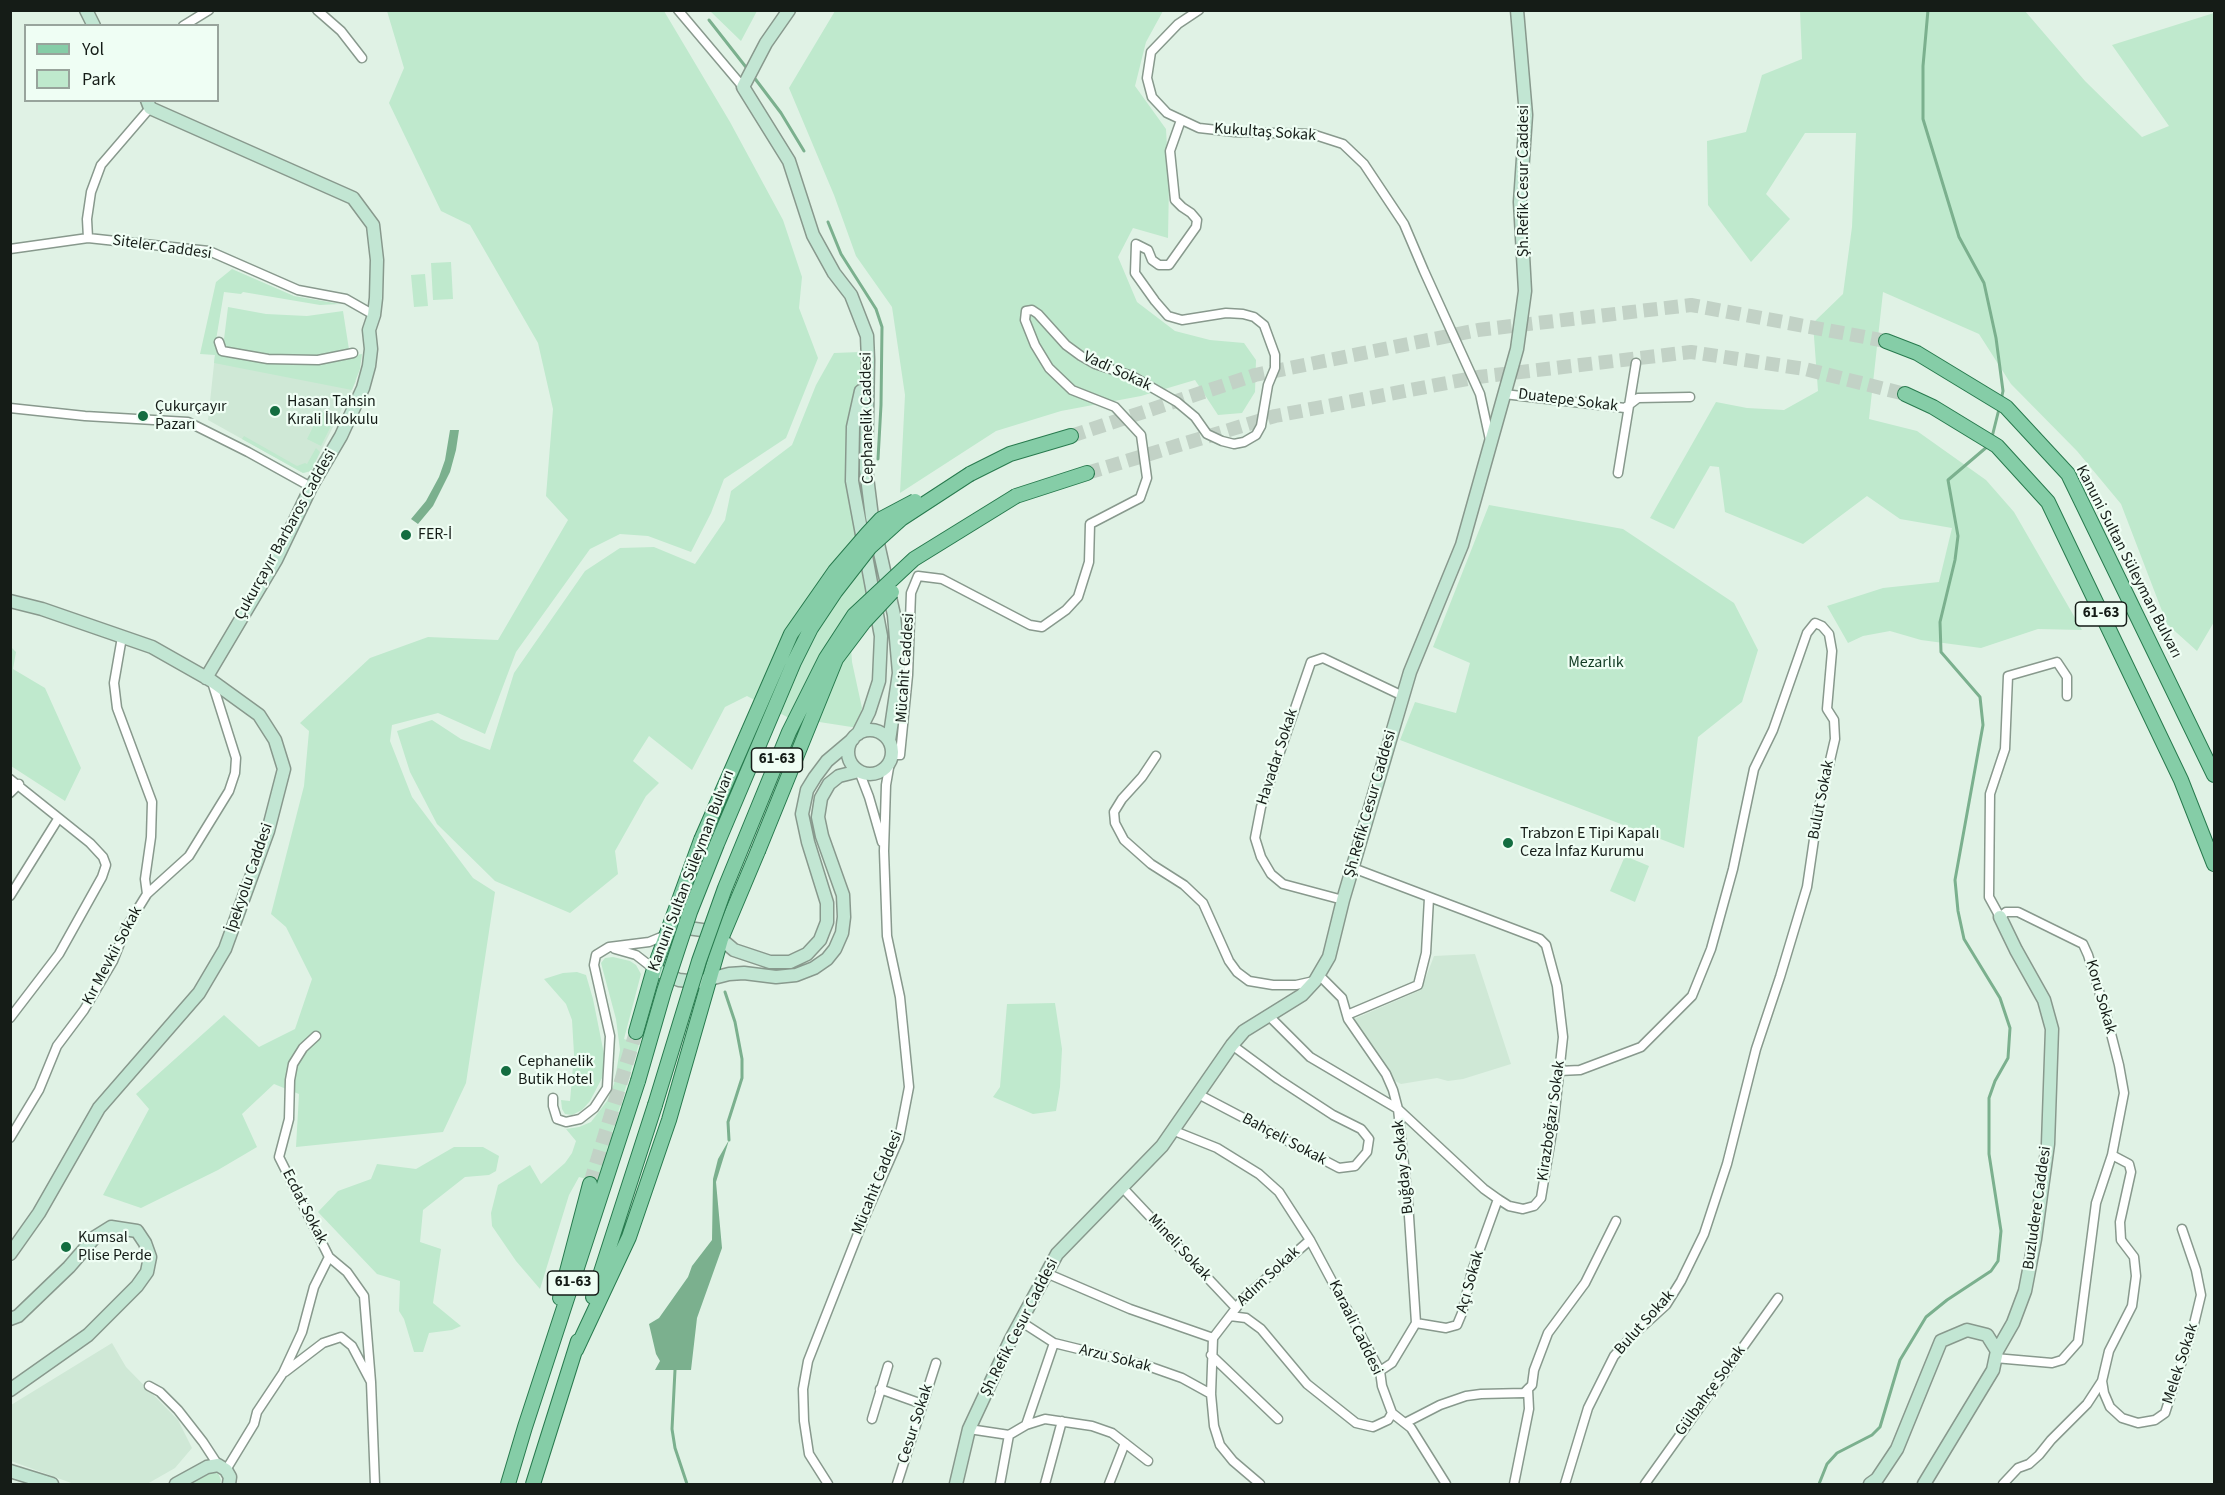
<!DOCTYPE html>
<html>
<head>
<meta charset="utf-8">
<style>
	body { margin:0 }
	#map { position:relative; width:2225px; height:1495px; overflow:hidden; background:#e0f2e5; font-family:"Source Sans 3",sans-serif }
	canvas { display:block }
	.frame { position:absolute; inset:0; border:12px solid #151c17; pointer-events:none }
	.legend { position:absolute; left:24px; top:24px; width:195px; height:78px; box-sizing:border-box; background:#effef4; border:2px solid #98a49c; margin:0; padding:8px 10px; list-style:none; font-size:18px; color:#151c17 }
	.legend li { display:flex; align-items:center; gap:12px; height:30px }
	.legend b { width:30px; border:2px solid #98a49c }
</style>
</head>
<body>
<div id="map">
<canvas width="2225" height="1495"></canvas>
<div class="frame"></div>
<ul class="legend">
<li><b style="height:8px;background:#85cda7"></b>Yol</li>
<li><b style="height:16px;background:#bfe9cd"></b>Park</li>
</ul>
</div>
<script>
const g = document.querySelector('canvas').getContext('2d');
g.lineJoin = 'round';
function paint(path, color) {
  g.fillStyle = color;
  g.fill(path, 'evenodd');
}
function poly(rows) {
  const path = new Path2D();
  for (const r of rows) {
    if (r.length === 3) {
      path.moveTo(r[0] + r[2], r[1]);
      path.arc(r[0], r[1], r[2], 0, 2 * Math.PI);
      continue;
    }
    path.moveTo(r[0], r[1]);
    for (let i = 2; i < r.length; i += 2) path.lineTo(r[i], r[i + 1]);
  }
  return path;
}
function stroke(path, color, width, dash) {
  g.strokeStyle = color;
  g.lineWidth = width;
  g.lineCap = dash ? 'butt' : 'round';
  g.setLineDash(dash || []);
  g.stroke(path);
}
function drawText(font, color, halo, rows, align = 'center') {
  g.font = font + ' "Source Sans 3",sans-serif';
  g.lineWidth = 4.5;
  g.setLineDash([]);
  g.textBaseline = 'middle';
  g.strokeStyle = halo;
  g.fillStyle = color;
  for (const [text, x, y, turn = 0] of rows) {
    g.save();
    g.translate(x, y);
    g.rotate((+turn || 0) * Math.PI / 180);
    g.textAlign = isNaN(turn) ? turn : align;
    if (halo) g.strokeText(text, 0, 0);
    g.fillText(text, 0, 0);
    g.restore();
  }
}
const built = poly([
	[215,355,356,381,311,471,303,473,208,420],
	[1475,954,1511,1064,1463,1079,1448,1081,1437,1078,1401,1084,1393,1080,1354,1019,1421,990,1434,956],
	[112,1343,126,1367,178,1420,192,1448,175,1468,147,1484,74,1484,11,1461,11,1405]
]);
const green = poly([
	[387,11,664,11,730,122,783,220,802,277,799,308,818,358,786,438,724,479,711,513,691,552,648,536,620,534,590,549,516,652,485,734,438,713,392,725,390,741,412,797,473,878,495,892,466,1083,443,1132,296,1147,299,1094,274,1084,242,1114,257,1147,218,1170,141,1208,103,1195,149,1109,136,1094,224,1015,259,1047,295,1029,312,979,286,927,271,914,304,786,309,731,300,723,370,658,428,637,498,640,568,520,546,496,553,409,538,343,470,225,441,211,389,103,404,68],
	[710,11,757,11,741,41],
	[835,11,1163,11,1146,42,1135,86,1166,129,1169,183,1168,238,1133,228,1118,257,1137,302,1175,331,1210,340,1244,343,1256,360,1255,392,1242,413,1218,415,1195,380,1141,396,1061,411,996,431,900,493,905,395,892,307,856,256,834,195,789,88],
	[1800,11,2025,11,2085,81,2142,137,2169,126,2112,45,2214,13,2214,622,2197,651,2167,624,2121,504,2077,451,2011,384,1979,334,1883,292,1869,419,1917,431,1986,480,2014,512,2082,630,2038,629,1981,648,1921,640,1890,631,1863,636,1848,643,1827,606,1883,588,1939,582,1952,528,1900,519,1867,496,1803,544,1725,512,1719,467,1710,466,1674,529,1650,518,1716,402,1747,408,1784,410,1818,391,1813,323,1843,294,1852,227,1856,133,1805,133,1766,194,1790,219,1751,262,1708,205,1707,141,1746,132,1762,75,1802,59],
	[451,262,453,299,433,300,431,263],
	[232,269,294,296,340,304,320,305,243,292,241,294,224,292,215,346,223,347,228,307,266,314,307,316,343,311,350,356,362,354,360,369,352,390,214,363,215,355,200,354,216,282],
	[425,274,428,306,414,307,411,275],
	[860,352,862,364,855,539,876,586,851,647,852,662,862,708,858,728,787,717,747,696,725,707,692,770,649,736,633,761,659,783,646,796,615,851,618,874,570,913,495,881,437,824,410,772,397,731,432,720,461,739,490,750,514,673,585,571,620,548,654,547,695,564,725,520,731,491,792,445,816,385,834,353],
	[321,411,335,418,321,446,307,439],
	[244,436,297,466,305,463,307,464,316,448,320,452,311,471,303,473,242,439],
	[1489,505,1623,529,1734,603,1758,650,1742,702,1698,737,1684,848,1400,740,1415,702,1456,713,1470,663,1433,647],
	[11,647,16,652,13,669,45,688,81,768,65,801,11,766],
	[1625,856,1649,866,1635,902,1610,891],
	[613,957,630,961,636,965,641,974,624,1039,639,1044,597,1182,579,1177,569,1195,540,1289,516,1261,492,1226,491,1213,498,1185,530,1165,541,1184,565,1163,572,1153,576,1141,566,1129,579,1127,591,1122,607,1101,614,1084,620,1050,616,1019,601,963,605,958],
	[577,972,586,975,593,999,604,1054,604,1068,602,1078,590,1101,582,1110,572,1115,565,1114,562,1109,561,1100,570,1101,574,1054,572,1020,566,1004,544,979,563,973],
	[1055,1003,1062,1049,1060,1087,1056,1111,1033,1114,993,1097,1000,1087,1007,1004],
	[454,1147,483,1147,499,1156,496,1171,489,1175,465,1177,423,1210,420,1242,441,1249,433,1303,461,1326,452,1330,429,1333,423,1352,414,1352,404,1319,399,1311,400,1281,377,1274,318,1212,338,1191,371,1179,377,1164,416,1169],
	[208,1470,218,1473,221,1480,220,1484,189,1484]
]);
const water = poly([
	[450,430,459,430,456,450,450,472,433,506,418,524,411,519,426,501,439,477,445,460],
	[729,1140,716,1182,722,1248,697,1318,691,1370,655,1370,660,1361,656,1354,649,1324,659,1318,688,1277,692,1266,712,1240,713,1179,718,1159]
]);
const stream = poly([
	[1928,10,1923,66,1923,119,1959,237,1984,283,1996,338,2003,391,2001,400],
	[709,20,749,71],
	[753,76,781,113,804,151],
	[828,222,841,254,876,309,882,327,881,405,878,459],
	[1992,437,1999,409],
	[725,992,735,1022,742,1059,742,1078,728,1122,729,1140],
	[675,1370,672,1429,675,1448,687,1484],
	[1819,1484,1827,1464,1837,1453,1872,1435,1880,1427,1900,1360,1926,1317,1947,1300,1991,1271,1998,1261,2001,1231,1989,1154,1989,1098,1995,1081,2008,1058,2010,1028,2000,998,1964,939,1958,911,1955,880,1983,725,1980,697,1941,652,1940,622,1955,560,1958,536,1948,480,1988,446]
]);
const primaryTunnel = poly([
	[1071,436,1255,375,1478,330,1691,305,1886,341],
	[1087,473,1275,416,1478,377,1691,352,1805,369,1905,394],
	[590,1184,636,1032]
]);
const street = poly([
	[317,10,341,31,362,58],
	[678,10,743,87],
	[1199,10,1178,24,1151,52,1147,78,1152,97,1167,113,1199,128,1235,132,1312,134,1343,144,1364,164,1404,224,1424,271,1480,394,1490,440],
	[183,26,209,10],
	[88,238,87,219,91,192,101,165,150,108],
	[10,249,88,238,209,251,298,290,346,299,374,315],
	[219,342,222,351,268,359,318,360,353,353],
	[1504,394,1625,408,1638,398,1690,397],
	[10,408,85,416,188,422,248,452,311,487],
	[1618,473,1636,363],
	[122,637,114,683,117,708,152,802,151,837,145,879,147,894],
	[892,755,900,755,908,675,911,593,918,576,942,579,1030,625,1042,627,1066,610,1078,597,1089,562,1090,524,1140,498,1147,478,1141,435,1115,407,1072,390,1049,368,1035,345,1025,320,1026,311,1032,310,1038,314,1066,345,1081,356,1095,364,1132,376,1177,402,1195,417,1207,434,1222,441,1234,444,1244,442,1256,435,1261,426,1268,385,1275,368,1275,355,1264,325,1254,317,1243,314,1226,313,1182,320,1168,316,1155,301,1135,273,1136,244,1148,250,1152,260,1159,265,1169,265,1196,227,1197,220,1191,213,1182,207,1175,200,1170,151,1181,120],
	[1156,756,1142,777,1122,799,1114,812,1115,823,1124,840,1151,864,1184,885,1203,903,1229,961,1237,972,1249,981,1273,985,1296,985,1314,981],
	[859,771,869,797,882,842],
	[10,779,90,843,103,857,106,865,102,877,59,954,10,1018],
	[10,793,19,784],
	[10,896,58,819],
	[1343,900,1283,884,1271,874,1261,857,1255,838,1261,807,1311,662,1323,658,1403,696],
	[615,949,636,955,654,969],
	[1319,975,1342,998,1348,1019,1386,1074,1393,1090,1398,1109,1408,1201,1416,1323,1392,1363,1380,1371],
	[1268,1015,1310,1057,1398,1109,1484,1189,1498,1199,1509,1206,1523,1209,1534,1206,1541,1198,1554,1120,1563,1037,1557,986,1546,945,1540,939,1353,868],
	[1347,1015,1418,985,1426,953,1429,898],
	[316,1036,303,1048,293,1064,290,1080,289,1119,279,1157,329,1257,347,1272,364,1296,371,1382],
	[1559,1071,1580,1070,1641,1047,1692,996,1711,949,1733,869,1754,769,1773,730,1807,633,1815,623,1822,626,1829,634,1832,651,1827,709,1834,720,1835,739,1818,812,1807,887,1780,977,1756,1049,1727,1164,1704,1234,1681,1281,1666,1305,1632,1336,1614,1356,1588,1408,1565,1484],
	[1198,1094,1339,1168,1355,1166,1367,1152,1369,1139,1361,1129,1333,1115,1278,1079,1232,1045],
	[553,1098,553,1106,557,1119,566,1122,580,1119,594,1108,607,1088,610,1036,594,965,596,955,609,947,649,942,666,935],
	[1172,1130,1217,1148,1259,1174,1279,1192,1310,1240,1380,1371,1382,1386,1392,1413,1388,1420,1373,1427,1356,1423,1307,1384,1261,1329,1246,1318,1230,1316],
	[10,1138,39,1090,57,1046,84,1010,113,961,126,928,147,894,189,856,229,791,235,773,236,758,212,682],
	[1122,1187,1236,1308],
	[1046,1273,1130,1309,1213,1338],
	[1020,1321,1054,1343,1148,1366,1182,1378,1211,1394],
	[1416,1323,1446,1328,1457,1325,1462,1313,1472,1271,1498,1199],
	[1211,1355,1278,1419],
	[1995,1358,2052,1363,2062,1360,2078,1342,2096,1203,2112,1155,2124,1093,2119,1065,2106,1014,2088,955,2083,944,2018,912,2006,912,2000,917,1989,897,1990,794,2005,749,2008,676,2057,662,2067,677,2067,696],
	[285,1372,323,1343,341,1337,352,1346,371,1382,375,1484],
	[2102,1381,2104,1393,2110,1407,2122,1418,2138,1423,2155,1420,2165,1413,2194,1324,2201,1295,2196,1270,2182,1229],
	[149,1386,160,1392,178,1410,203,1442,218,1465],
	[880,1389,922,1404],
	[1392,1413,1411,1428,1446,1484],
	[872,1419,888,1366],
	[1405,1423,1440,1405,1466,1396,1481,1394,1524,1393,1532,1385,1534,1370,1548,1333,1585,1283,1616,1221],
	[1026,1425,1054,1343],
	[969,1429,1009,1435,1026,1425,1045,1419,1092,1426,1112,1433,1148,1461],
	[226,1470,254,1424,257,1412,283,1373,302,1332,314,1287,329,1257],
	[828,1484,809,1454,804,1421,803,1389,808,1361,863,1221,899,1139,909,1087,900,997,887,936,884,851,886,785,890,762],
	[897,1484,936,1363],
	[1000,1484,1009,1435],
	[1045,1484,1062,1421],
	[1109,1484,1125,1443],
	[1260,1484,1233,1461,1220,1445,1214,1426,1211,1394,1213,1338,1243,1299,1310,1240],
	[1514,1484,1529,1409,1528,1389],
	[1645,1484,1778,1298],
	[2003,1484,2018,1468,2029,1464,2039,1455,2051,1440,2087,1404,2102,1381,2109,1351,2132,1306,2136,1276,2134,1257,2121,1240,2120,1222,2131,1172,2129,1164,2112,1155]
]);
const secondary = poly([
	[86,10,94,26],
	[789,10,766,43,743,87,789,161,813,235,834,273,851,295,867,336,868,360,866,469,872,517,894,615,899,673,889,741],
	[147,100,150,108,353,198,373,225,377,260,376,298,374,315,369,330,371,349,369,366,363,388,341,436,311,487,276,560,206,678],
	[10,601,42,609,152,647,212,681,259,715,275,740,284,769,268,831,225,949,199,993,99,1108,39,1213,10,1254],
	[870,752,22],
	[858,734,869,712,879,681,881,636,852,481,853,427,861,391],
	[676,930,681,927,702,930,721,939,734,950,770,962,790,962,807,954,820,940,827,922,827,903,808,842,802,814,807,790,815,777,827,761,853,739],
	[654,969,679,980,698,982,729,974,744,973,776,977,796,975,814,968,827,959,835,949,842,933,844,917,843,895,822,836,818,817,821,798,829,784,839,776,859,771],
	[10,1319,18,1316,69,1267,95,1237,111,1227,137,1231,145,1243,150,1257,147,1272,137,1286,88,1335,10,1390],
	[10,1471,52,1484],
	[176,1484,207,1467,218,1465,226,1470,230,1477,229,1484],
	[956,1484,969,1429,1011,1339,1057,1254,1162,1146,1232,1045,1244,1031,1302,995,1315,981,1329,957,1343,900,1410,672,1462,545,1517,349,1525,291,1520,202,1526,115,1517,10],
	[1870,1484,1877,1479,1897,1449,1941,1341,1967,1330,1987,1335,1997,1351],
	[1924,1484,1993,1370,1997,1351,2013,1323,2025,1291,2035,1239,2048,1144,2052,1029,2044,1000,2016,950,2000,917]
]);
const primary = poly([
	[1886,341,1917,353,2006,407,2068,474,2214,775],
	[1905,394,1933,407,1997,446,2048,502,2181,780,2214,864],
	[970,474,1010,454,1071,436],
	[1016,496,1087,473],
	[636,1032,654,969,701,840],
	[593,1297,655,1105],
	[560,1298,590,1184],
	[576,1350,629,1237,669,1120,721,939,758,851],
	[508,1484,525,1427,638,1081],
	[533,1484,578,1341]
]);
const primaryBridge = poly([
	[701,840,791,634,835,571,867,534,881,519,915,501],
	[758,851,836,659,864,622,892,592],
	[638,1081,664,991,690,912,717,844,794,662,811,628,835,592,870,547,901,519,970,474],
	[655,1105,699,961,725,888,789,732,826,658,854,615,914,559,1016,496]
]);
const markers = [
	[275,411,6,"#136d40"],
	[143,416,6,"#136d40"],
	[406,535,6,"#136d40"],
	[1508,843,6,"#136d40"],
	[506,1071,6,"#136d40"],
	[66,1247,6,"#136d40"]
];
const shields = [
	[2101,614,51],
	[777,760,51],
	[573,1283,51]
];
const shieldNames = [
	["61-63",2101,614],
	["61-63",777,760],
	["61-63",573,1283]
];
const streetNames = [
	["Kukultaş Sokak",1265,133,4],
	["Şh.Refik Cesur Caddesi",1524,181,-90],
	["Siteler Caddesi",162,248,8],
	["Vadi Sokak",1117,372,25],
	["Duatepe Sokak",1568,401,7],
	["Cephanelik Caddesi",868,418,-91],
	["Çukurçayır Barbaros Caddesi",286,535,-61],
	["Kanuni Sultan Süleyman Bulvarı",2128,562,63],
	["Mücahit Caddesi",906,668,-86],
	["Havadar Sokak",1278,757,-72],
	["Bulut Sokak",1822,800,-79],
	["Şh.Refik Cesur Caddesi",1371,804,-74],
	["Kanuni Sultan Süleyman Bulvarı",692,871,-69],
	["İpekyolu Caddesi",250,878,-71],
	["Kır Mevkii Sokak",113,956,-62],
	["Koru Sokak",2100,997,74],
	["Kirazboğazı Sokak",1552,1121,-82],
	["Bahçeli Sokak",1284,1140,28],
	["Buğday Sokak",1404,1167,-96],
	["Mücahit Caddesi",878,1183,-68],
	["Ecdat Sokak",304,1207,63],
	["Buzludere Caddesi",2038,1208,-82],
	["Mineli Sokak",1179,1248,47],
	["Adım Sokak",1269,1277,-43],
	["Açı Sokak",1471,1282,-74],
	["Bulut Sokak",1645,1323,-48],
	["Şh.Refik Cesur Caddesi",1020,1328,-63],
	["Karaali Caddesi",1355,1328,64],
	["Arzu Sokak",1115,1359,14],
	["Melek Sokak",2181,1364,-72],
	["Gülbahçe Sokak",1711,1391,-54],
	["Cesur Sokak",916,1424,-72]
];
const poiNames = [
	["Hasan Tahsin",287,402],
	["Kırali İlkokulu",287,420],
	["Çukurçayır",155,407],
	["Pazarı",155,425],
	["FER-İ",418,535],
	["Trabzon E Tipi Kapalı",1520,834],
	["Ceza İnfaz Kurumu",1520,852],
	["Cephanelik",518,1062],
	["Butik Hotel",518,1080],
	["Kumsal",78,1238],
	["Plise Perde",78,1256]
];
const parkNames = [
	["Mezarlık",1596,663]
];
paint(built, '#cfe8d6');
paint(green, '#bfe9cd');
paint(water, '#7bb08e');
stroke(stream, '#7bb08e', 3);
stroke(primaryTunnel, '#c2d2c6', 14, [14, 7]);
stroke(street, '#88998d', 11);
stroke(secondary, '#88998d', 15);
stroke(primary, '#287a4e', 16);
stroke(street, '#fff', 8);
stroke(secondary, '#c2e6d3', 12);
stroke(primary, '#85cda7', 14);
stroke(primaryBridge, '#287a4e', 16, []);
stroke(primaryBridge, '#85cda7', 14);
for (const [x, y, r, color] of markers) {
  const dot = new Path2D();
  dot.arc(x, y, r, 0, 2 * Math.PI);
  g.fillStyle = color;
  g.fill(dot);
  stroke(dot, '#effef4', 2);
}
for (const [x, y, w] of shields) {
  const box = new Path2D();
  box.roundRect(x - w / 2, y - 12, w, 24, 4.5);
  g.fillStyle = '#effef4';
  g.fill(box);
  stroke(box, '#151c17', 1.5);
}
drawText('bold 15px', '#151c17', null, shieldNames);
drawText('16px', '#151c17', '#effef4', streetNames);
drawText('16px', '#151c17', '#effef4', poiNames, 'left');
drawText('16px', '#123c24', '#effef4', parkNames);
</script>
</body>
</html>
